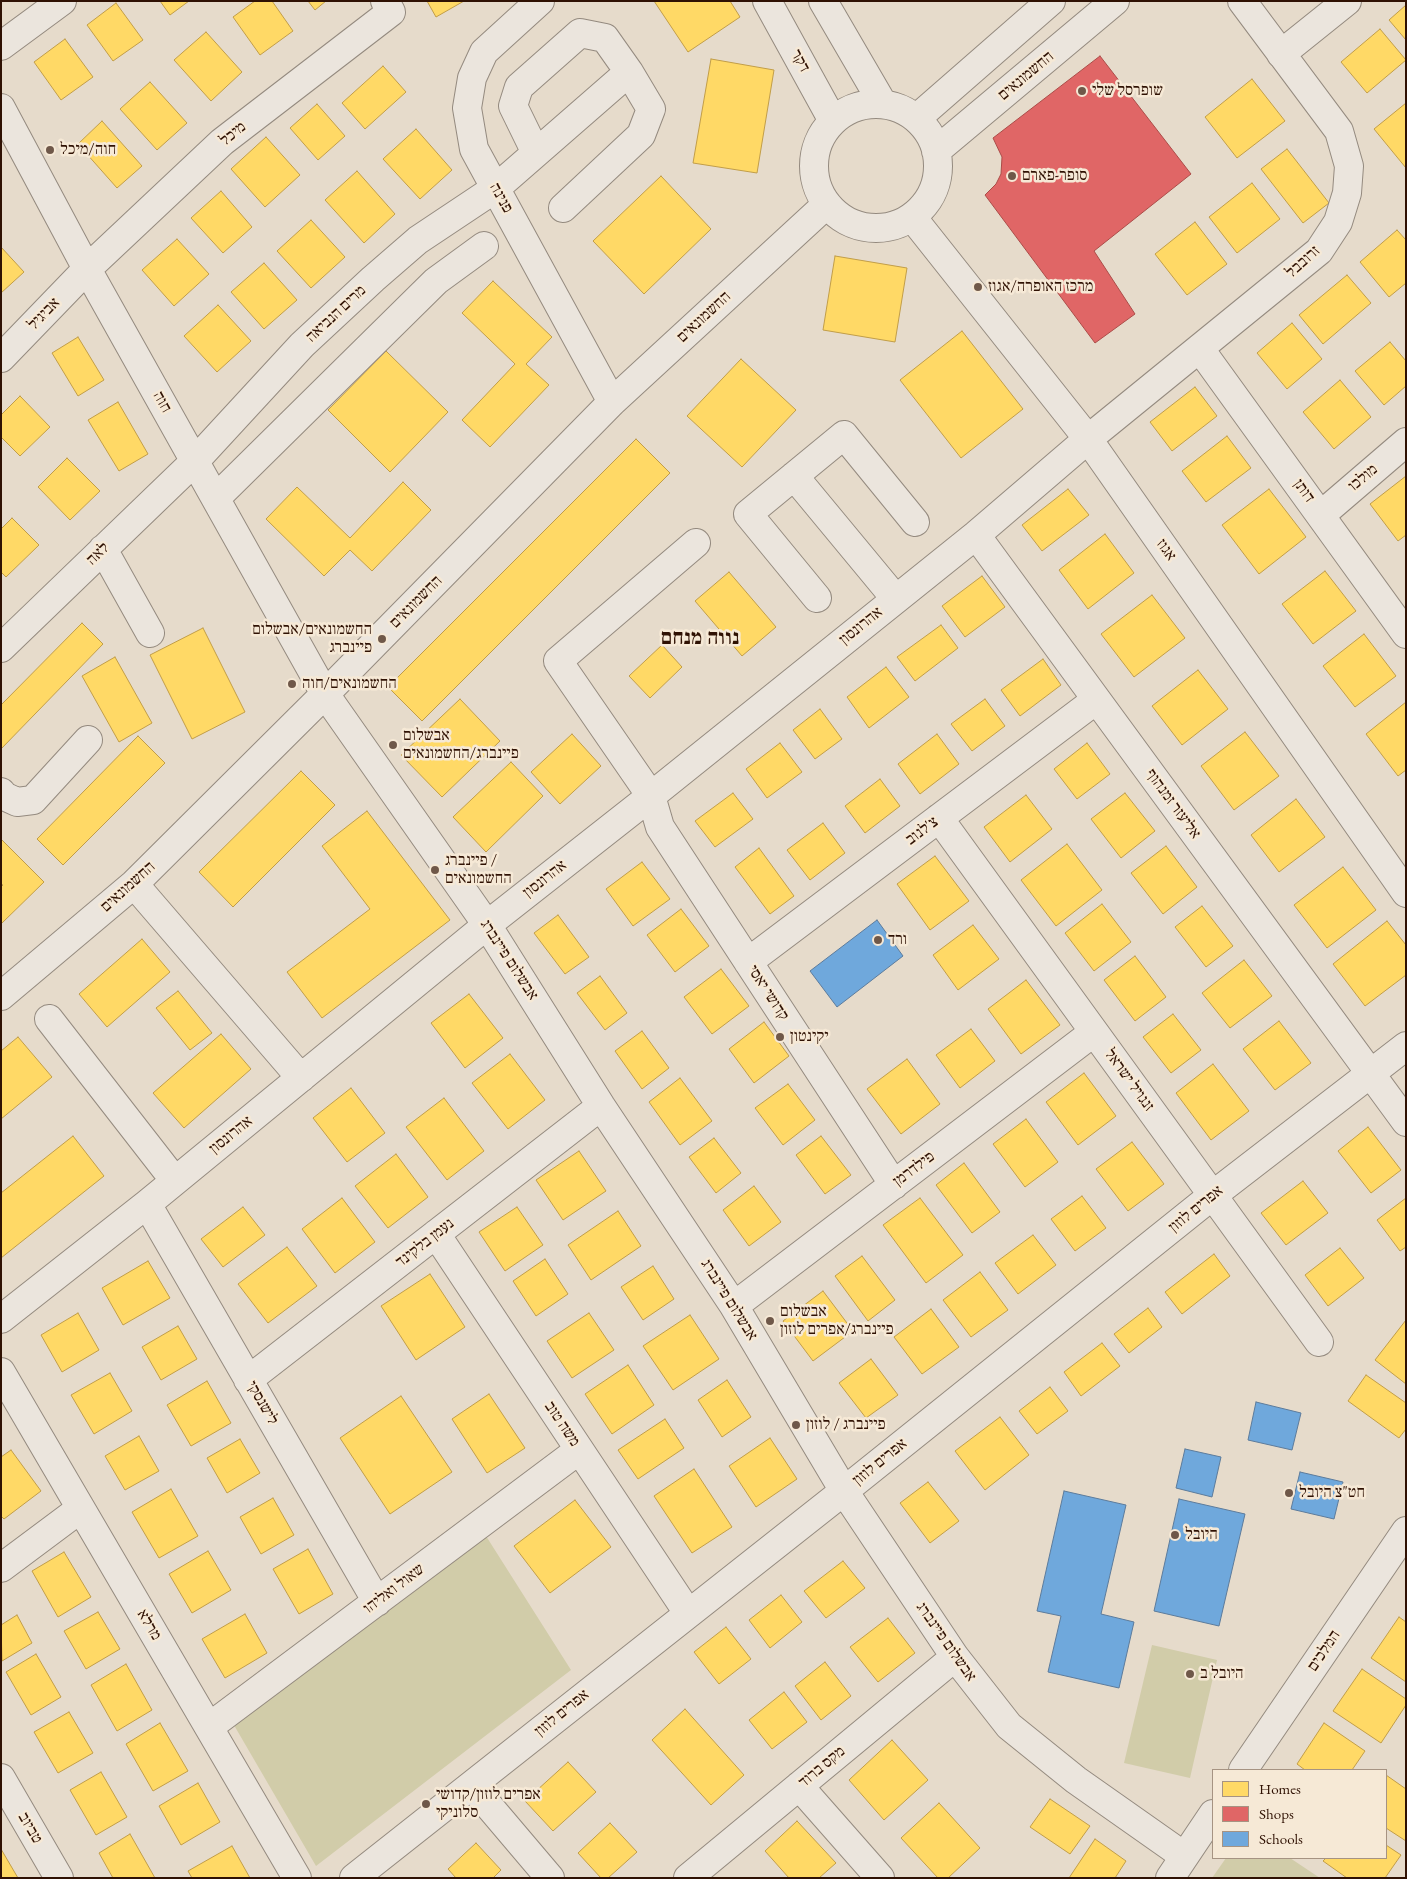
<!DOCTYPE html>
<html>
<head>
<meta charset="utf-8">
<style>
	body { margin:0 }
	#map { position:relative; width:1407px; height:1879px; overflow:hidden; background:#e6dbcb; font-family:"EB Garamond",serif }
	canvas { display:block }
	.frame { position:absolute; inset:0; border:2px solid #2f1103; pointer-events:none }
	.legend { position:absolute; left:1212px; top:1769px; width:175px; height:90px; box-sizing:border-box; background:#f6e9d6; border:1px solid #a69382; margin:0; padding:6px 9px; list-style:none; font-size:15px; color:#2f1103 }
	.legend li { display:flex; align-items:center; gap:10px; height:25px }
	.legend b { width:25px; border:1px solid #a69382 }
</style>
</head>
<body>
<div id="map">
<canvas width="1407" height="1879"></canvas>
<div class="frame"></div>
<ul class="legend">
<li><b style="height:14px;background:#ffd966"></b>Homes</li>
<li><b style="height:14px;background:#e06666"></b>Shops</li>
<li><b style="height:14px;background:#6fa8dc"></b>Schools</li>
</ul>
</div>
<script>
const g = document.querySelector('canvas').getContext('2d');
g.lineJoin = 'round';
function paint(path, color) {
  g.fillStyle = color;
  g.fill(path, 'evenodd');
}
function poly(rows) {
  const path = new Path2D();
  for (const r of rows) {
    if (r.length === 3) {
      path.moveTo(r[0] + r[2], r[1]);
      path.arc(r[0], r[1], r[2], 0, 2 * Math.PI);
      continue;
    }
    path.moveTo(r[0], r[1]);
    for (let i = 2; i < r.length; i += 2) path.lineTo(r[i], r[i + 1]);
  }
  return path;
}
function stroke(path, color, width, dash) {
  g.strokeStyle = color;
  g.lineWidth = width;
  g.lineCap = dash ? 'butt' : 'round';
  g.setLineDash(dash || []);
  g.stroke(path);
}
function drawText(font, color, halo, rows, align = 'center') {
  g.font = font + ' "EB Garamond","Frank Ruhl Libre",serif';
  g.lineWidth = 5;
  g.setLineDash([]);
  g.textBaseline = 'middle';
  g.strokeStyle = halo;
  g.fillStyle = color;
  for (const [text, x, y, turn = 0] of rows) {
    g.save();
    g.translate(x, y);
    g.rotate((+turn || 0) * Math.PI / 180);
    g.textAlign = isNaN(turn) ? turn : align;
    if (halo) g.strokeText(text, 0, 0);
    g.fillText(text, 0, 0);
    g.restore();
  }
}
const green = poly([
	[486,1536,571,1670,316,1866,231,1720],
	[1152,1645,1217,1660,1190,1778,1124,1763],
	[1226,1858,1290,1858,1320,1878,1212,1878]
]);
const homes = poly([
	[160,1,189,1,170,15,160,1],
	[255,1,272,1,293,31,260,55,233,17,255,1],
	[308,1,326,1,315,10,308,1],
	[427,1,464,1,436,17,427,1],
	[654,1,730,1,740,17,688,52,654,1],
	[116,3,143,40,113,61,87,25,116,3],
	[1406,5,1406,40,1389,20,1406,5],
	[1380,29,1406,60,1367,93,1341,62,1380,29],
	[206,32,242,72,211,101,174,60,206,32],
	[65,39,93,77,61,100,34,62,65,39],
	[711,59,774,70,757,173,693,163,711,59],
	[383,66,406,92,365,129,342,103,383,66],
	[1252,79,1285,121,1237,158,1205,117,1252,79],
	[150,82,187,123,157,150,120,109,150,82],
	[1406,103,1406,168,1374,129,1406,103],
	[317,104,345,136,318,160,290,128,317,104],
	[102,121,142,166,117,188,78,144,102,121],
	[416,129,452,170,420,199,383,159,416,129],
	[266,137,300,175,265,207,231,169,266,137],
	[1287,149,1329,203,1303,223,1261,169,1287,149],
	[357,171,395,214,364,243,325,200,357,171],
	[661,176,711,229,644,294,593,241,661,176],
	[1252,183,1280,219,1237,253,1209,217,1252,183],
	[221,191,252,227,223,253,191,218,221,191],
	[311,220,345,257,311,288,277,251,311,220],
	[1195,222,1227,264,1187,295,1155,254,1195,222],
	[1397,230,1406,240,1406,283,1389,297,1360,262,1397,230],
	[177,239,209,274,174,306,142,270,177,239],
	[1,247,24,272,1,293,1,247],
	[835,256,907,268,895,342,823,330,835,256],
	[264,263,297,300,264,329,231,292,264,263],
	[1347,275,1371,303,1323,344,1299,315,1347,275],
	[493,281,552,337,526,364,549,385,490,447,462,420,515,364,462,313,493,281],
	[218,305,251,341,217,372,184,336,218,305],
	[1292,323,1322,359,1287,389,1257,353,1292,323],
	[962,331,1023,409,961,458,900,380,962,331],
	[78,337,104,380,78,396,52,353,78,337],
	[1390,342,1406,361,1406,386,1384,405,1355,371,1390,342],
	[386,351,448,412,390,472,328,410,386,351],
	[741,359,796,410,742,467,687,416,741,359],
	[1340,380,1371,417,1334,449,1303,412,1340,380],
	[1195,387,1217,416,1172,451,1150,422,1195,387],
	[20,396,50,427,20,456,1,437,1,415,20,396],
	[118,402,148,454,119,471,88,420,118,402],
	[1227,436,1251,468,1206,502,1182,471,1227,436],
	[636,439,670,473,422,721,388,687,636,439],
	[67,458,100,491,70,520,38,487,67,458],
	[1406,476,1406,535,1398,541,1370,504,1406,476],
	[403,482,431,510,372,571,350,550,324,576,266,519,297,487,350,538,403,482],
	[1068,489,1089,515,1042,551,1022,525,1068,489],
	[1269,489,1306,537,1259,574,1222,525,1269,489],
	[12,518,39,545,6,577,1,572,1,529,12,518],
	[1105,534,1134,573,1088,609,1059,570,1105,534],
	[1325,571,1356,611,1313,644,1282,604,1325,571],
	[729,572,776,627,742,656,695,601,729,572],
	[982,576,1005,607,965,637,942,606,982,576],
	[1152,595,1185,638,1134,677,1101,634,1152,595],
	[82,623,103,644,1,749,1,705,82,623],
	[941,625,958,648,915,681,897,657,941,625],
	[203,628,245,712,192,739,150,655,203,628],
	[1364,634,1396,676,1355,707,1323,666,1364,634],
	[662,645,682,667,650,698,629,676,662,645],
	[115,657,152,723,119,742,82,676,115,657],
	[1043,659,1061,685,1020,716,1001,690,1043,659],
	[886,667,909,697,869,728,847,697,886,667],
	[1198,670,1228,709,1182,745,1152,706,1198,670],
	[460,699,500,741,442,797,401,755,460,699],
	[985,699,1005,726,972,751,951,724,985,699],
	[1406,702,1406,770,1398,776,1366,734,1406,702],
	[820,709,842,739,815,759,793,730,820,709],
	[1245,732,1279,776,1234,810,1201,766,1245,732],
	[572,734,601,766,560,804,531,772,572,734],
	[937,734,959,764,920,794,898,764,937,734],
	[138,736,165,763,63,865,37,839,138,736],
	[780,743,802,772,767,798,746,769,780,743],
	[1087,743,1110,774,1077,799,1054,769,1087,743],
	[511,762,543,796,486,852,453,817,511,762],
	[301,771,335,805,233,907,199,872,301,771],
	[880,779,900,806,865,833,845,806,880,779],
	[733,793,753,819,715,847,695,821,733,793],
	[1125,793,1155,831,1121,858,1091,819,1125,793],
	[1026,795,1052,829,1010,862,984,827,1026,795],
	[1296,799,1325,837,1279,872,1251,835,1296,799],
	[367,811,450,920,322,1018,287,972,370,909,322,846,367,811],
	[823,823,845,853,810,880,787,850,823,823],
	[1,839,44,882,1,924,1,887,3,885,1,884,1,839],
	[1067,844,1102,890,1056,926,1021,880,1067,844],
	[1166,846,1197,887,1163,914,1131,873,1166,846],
	[759,848,794,896,770,914,735,867,759,848],
	[935,856,969,901,930,930,897,884,935,856],
	[642,862,670,899,633,926,606,889,642,862],
	[1343,867,1376,910,1327,948,1294,905,1343,867],
	[1102,904,1131,942,1094,971,1065,933,1102,904],
	[1202,906,1233,946,1206,967,1175,927,1202,906],
	[681,909,709,946,675,972,647,935,681,909],
	[558,915,589,957,565,974,534,933,558,915],
	[1387,921,1406,945,1406,975,1365,1006,1333,964,1387,921],
	[973,925,999,959,958,990,933,955,973,925],
	[142,939,170,972,107,1027,79,994,142,939],
	[1135,956,1166,997,1135,1021,1104,980,1135,956],
	[1244,960,1272,996,1230,1028,1202,993,1244,960],
	[721,969,749,1006,712,1034,684,997,721,969],
	[600,976,627,1013,605,1030,577,993,600,976],
	[1026,980,1060,1025,1021,1054,988,1009,1026,980],
	[178,991,212,1033,190,1050,156,1008,178,991],
	[469,994,503,1038,465,1068,431,1023,469,994],
	[1173,1014,1201,1050,1171,1073,1143,1037,1173,1014],
	[1279,1021,1311,1063,1275,1090,1243,1049,1279,1021],
	[764,1022,789,1056,754,1083,729,1049,764,1022],
	[971,1029,995,1061,960,1088,936,1055,971,1029],
	[642,1031,669,1068,642,1089,615,1051,642,1031],
	[221,1034,251,1069,184,1128,153,1093,221,1034],
	[18,1037,52,1077,1,1119,1,1051,18,1037],
	[510,1054,545,1100,508,1129,472,1083,510,1054],
	[907,1059,940,1104,901,1134,867,1089,907,1059],
	[1213,1064,1249,1111,1211,1140,1176,1093,1213,1064],
	[1084,1073,1116,1116,1078,1145,1046,1102,1084,1073],
	[680,1078,712,1121,680,1145,649,1102,680,1078],
	[788,1084,815,1120,783,1145,755,1108,788,1084],
	[351,1088,385,1133,347,1162,313,1118,351,1088],
	[444,1098,484,1151,447,1180,406,1127,444,1098],
	[1026,1119,1058,1162,1025,1187,993,1144,1026,1119],
	[1368,1127,1401,1170,1371,1193,1338,1151,1368,1127],
	[73,1136,104,1176,1,1258,1,1193,73,1136],
	[821,1136,851,1175,825,1194,796,1155,821,1136],
	[714,1138,741,1173,716,1193,689,1157,714,1138],
	[1132,1142,1164,1184,1128,1211,1096,1169,1132,1142],
	[579,1151,606,1191,563,1220,536,1180,579,1151],
	[396,1154,428,1197,388,1228,355,1186,396,1154],
	[964,1163,1000,1212,972,1233,936,1185,964,1163],
	[1303,1181,1328,1213,1286,1245,1261,1213,1303,1181],
	[754,1186,781,1222,749,1246,723,1210,754,1186],
	[1082,1196,1106,1228,1075,1251,1051,1219,1082,1196],
	[342,1198,375,1242,335,1273,302,1229,342,1198],
	[920,1198,963,1255,926,1283,883,1225,920,1198],
	[1406,1198,1406,1247,1400,1251,1377,1220,1406,1198],
	[243,1207,265,1235,223,1267,201,1239,243,1207],
	[517,1207,543,1245,505,1271,479,1232,517,1207],
	[618,1211,641,1246,591,1280,568,1245,618,1211],
	[1033,1235,1056,1265,1018,1294,995,1263,1033,1235],
	[287,1247,317,1286,268,1323,238,1284,287,1247],
	[1340,1248,1364,1278,1328,1306,1305,1275,1340,1248],
	[1214,1254,1230,1276,1182,1314,1165,1292,1214,1254],
	[862,1256,895,1300,868,1321,835,1276,862,1256],
	[545,1259,568,1294,536,1316,513,1281,545,1259],
	[148,1261,170,1298,123,1325,102,1288,148,1261],
	[653,1266,674,1299,643,1320,621,1287,653,1266],
	[980,1272,1008,1310,971,1337,943,1300,980,1272],
	[430,1274,465,1327,416,1360,381,1306,430,1274],
	[823,1291,853,1331,813,1361,783,1321,823,1291],
	[1148,1308,1162,1327,1129,1353,1114,1334,1148,1308],
	[931,1309,959,1347,922,1374,894,1337,931,1309],
	[78,1313,99,1350,62,1372,41,1335,78,1313],
	[589,1313,614,1350,572,1378,547,1341,589,1313],
	[690,1315,719,1359,673,1390,643,1346,690,1315],
	[1406,1320,1406,1384,1375,1360,1406,1320],
	[178,1326,197,1359,161,1380,142,1347,178,1326],
	[1102,1343,1120,1366,1081,1396,1064,1372,1102,1343],
	[871,1359,898,1395,866,1418,839,1383,871,1359],
	[628,1365,654,1405,612,1434,585,1394,628,1365],
	[110,1373,132,1411,94,1434,71,1395,110,1373],
	[1366,1375,1406,1403,1406,1429,1399,1438,1348,1401,1366,1375],
	[727,1380,751,1417,722,1437,698,1400,727,1380],
	[207,1381,231,1423,191,1446,167,1405,207,1381],
	[1050,1387,1068,1411,1037,1434,1019,1411,1050,1387],
	[489,1394,525,1448,487,1473,452,1419,489,1394],
	[401,1396,452,1472,390,1514,340,1438,401,1396],
	[1000,1417,1029,1455,985,1490,955,1451,1000,1417],
	[665,1419,684,1448,638,1479,618,1450,665,1419],
	[139,1436,159,1471,125,1490,105,1456,139,1436],
	[770,1438,797,1479,756,1507,729,1466,770,1438],
	[240,1439,260,1473,227,1493,207,1458,240,1439],
	[11,1450,41,1491,4,1519,1,1516,1,1457,11,1450],
	[694,1469,732,1527,692,1553,654,1496,694,1469],
	[928,1482,959,1521,930,1543,900,1503,928,1482],
	[171,1489,198,1536,159,1558,132,1512,171,1489],
	[273,1498,294,1535,261,1554,240,1517,273,1498],
	[575,1500,611,1547,550,1593,514,1546,575,1500],
	[308,1549,333,1594,299,1614,273,1569,308,1549],
	[208,1551,231,1590,192,1613,169,1574,208,1551],
	[64,1552,91,1597,58,1617,32,1571,64,1552],
	[843,1561,865,1588,826,1618,804,1591,843,1561],
	[781,1595,802,1622,770,1648,749,1620,781,1595],
	[98,1612,120,1649,86,1669,64,1631,98,1612],
	[245,1614,267,1653,225,1678,202,1639,245,1614],
	[17,1615,32,1643,2,1661,1,1625,17,1615],
	[1399,1617,1406,1622,1406,1682,1371,1658,1399,1617],
	[888,1618,915,1653,878,1682,850,1647,888,1618],
	[726,1627,751,1659,719,1684,694,1652,726,1627],
	[36,1654,61,1697,31,1715,6,1672,36,1654],
	[825,1662,851,1696,821,1720,795,1686,825,1662],
	[126,1664,152,1710,117,1731,91,1685,126,1664],
	[1362,1669,1406,1699,1406,1705,1381,1743,1333,1711,1362,1669],
	[784,1692,807,1722,772,1749,749,1720,784,1692],
	[685,1709,744,1775,711,1805,652,1740,685,1709],
	[69,1712,93,1753,58,1773,34,1732,69,1712],
	[160,1723,188,1771,153,1791,126,1744,160,1723],
	[1324,1723,1365,1751,1352,1770,1305,1770,1297,1764,1324,1723],
	[892,1740,928,1780,884,1820,849,1780,892,1740],
	[568,1762,596,1792,553,1831,525,1801,568,1762],
	[101,1772,127,1817,96,1835,70,1790,101,1772],
	[1386,1775,1406,1789,1406,1841,1386,1828,1386,1775],
	[198,1783,220,1822,181,1845,159,1806,198,1783],
	[1050,1799,1090,1826,1070,1854,1030,1827,1050,1799],
	[939,1803,980,1848,948,1878,938,1878,901,1838,939,1803],
	[797,1821,836,1863,819,1878,789,1878,765,1851,797,1821],
	[610,1823,637,1852,608,1878,601,1878,578,1853,610,1823],
	[130,1834,155,1878,113,1878,99,1853,130,1834],
	[1095,1839,1126,1861,1115,1878,1069,1878,1095,1839],
	[476,1843,501,1870,493,1878,456,1878,448,1869,476,1843],
	[1386,1845,1401,1855,1385,1878,1347,1878,1323,1861,1326,1858,1386,1858,1386,1845],
	[232,1846,250,1878,192,1878,188,1871,232,1846],
	[1,1849,18,1878,1,1878,1,1849]
]);
const shops = poly([
	[1100,56,1191,174,1094,251,1135,314,1095,343,985,195,996,184,1001,174,1002,157,993,138,1100,56]
]);
const schools = poly([
	[877,920,903,956,837,1007,810,971,877,920],
	[1256,1402,1301,1413,1292,1450,1248,1440,1256,1402],
	[1185,1449,1221,1457,1212,1497,1176,1488,1185,1449],
	[1300,1472,1343,1482,1334,1519,1291,1509,1300,1472],
	[1064,1491,1126,1505,1101,1614,1134,1622,1119,1688,1048,1672,1061,1616,1037,1611,1064,1491],
	[1179,1499,1245,1514,1219,1626,1154,1611,1179,1499]
]);
const minor = poly([
	[540,1,484,52,472,78,467,108,474,149,612,402],
	[767,1,833,121],
	[823,1,883,104],
	[1,46,62,1],
	[1281,54,1347,1],
	[876,166,62],
	[1,108,87,269,325,694,487,925,601,1106,734,1306,844,1491,955,1657,1009,1726,1076,1780,1184,1856],
	[917,118,1051,1],
	[936,151,1115,1],
	[536,153,513,106,519,87,580,33,605,38,629,72,651,109,641,135,563,208],
	[912,217,1088,439,1406,893],
	[1200,349,1406,634],
	[1,358,87,269,222,142,391,12,385,1],
	[794,476,895,598],
	[216,498,436,281,484,246],
	[1321,515,1406,442],
	[976,535,1406,1122],
	[696,543,558,661,651,796,660,827,894,1185],
	[103,549,150,633],
	[817,598,748,514,844,435,915,522],
	[1,648,195,461,302,345,373,279,418,240,496,188,629,72],
	[1,792,4,796,17,802,33,800,88,740],
	[939,818,1319,1342],
	[134,884,301,1078],
	[748,962,1096,700],
	[1,996,134,884,325,694,612,402,827,204],
	[49,1019,175,1181],
	[147,1204,377,1602],
	[436,1234,688,1613],
	[734,1306,1094,1032],
	[1,1319,147,1204,487,925,651,796,976,535,1088,439,1319,251,1338,222,1347,193,1349,166,1339,131,1242,1],
	[1,1372,297,1878],
	[248,1380,601,1106],
	[1,1568,80,1509],
	[209,1727,579,1450],
	[1243,1770,1406,1531],
	[1,1778,59,1878],
	[472,1786,550,1878],
	[799,1786,880,1878],
	[354,1878,844,1491,1213,1195,1406,1046],
	[688,1878,955,1657],
	[1170,1878,1213,1814]
]);
const markers = [
	[1082,91,5,"#6f5849"],
	[50,150,5,"#6f5849"],
	[1012,176,5,"#6f5849"],
	[978,287,5,"#6f5849"],
	[382,639,5,"#6f5849"],
	[292,684,5,"#6f5849"],
	[393,745,5,"#6f5849"],
	[435,870,5,"#6f5849"],
	[878,940,5,"#6f5849"],
	[780,1037,5,"#6f5849"],
	[770,1321,5,"#6f5849"],
	[796,1425,5,"#6f5849"],
	[1289,1493,5,"#6f5849"],
	[1175,1535,5,"#6f5849"],
	[1190,1674,5,"#6f5849"],
	[426,1804,5,"#6f5849"]
];
const streetNames = [
	["דקר",800,61,61],
	["החשמונאים",1026,76,-40],
	["מיכל",233,134,-39],
	["פנינה",501,198,61],
	["זרובבל",1303,262,-42],
	["אביגיל",44,314,-46],
	["מרים הנביאה",336,314,-43],
	["החשמונאים",704,317,-43],
	["חוה",162,402,61],
	["מולכו",1363,478,-40],
	["דותן",1304,491,54],
	["אגוז",1166,550,55],
	["לאה",98,554,-44],
	["החשמונאים",416,602,-45],
	["אהרונסון",861,626,-39],
	["אליעזר זמנהוף",1173,804,54],
	["צ'לנוב",922,831,-37],
	["אהרונסון",545,879,-38],
	["החשמונאים",128,887,-42],
	["אבשלום פיינברג",509,960,57],
	["קדושי יאסי",768,993,57],
	["זנגויל ישראל",1129,1080,54],
	["אהרונסון",231,1135,-39],
	["פילדרמן",914,1169,-37],
	["אפרים לוזון",1196,1209,-39],
	["נעמן בלקינד",425,1243,-38],
	["אבשלום פיינברג",729,1300,58],
	["לישנסקי",262,1403,60],
	["משה טוב",562,1424,56],
	["אפרים לוזון",880,1462,-39],
	["שאול ואליהו",394,1589,-37],
	["מרלא",149,1625,59],
	["אבשלום פיינברג",946,1642,55],
	["המלכים",1324,1651,-56],
	["אפרים לוזון",562,1713,-39],
	["מקס ברוד",822,1767,-40],
	["טביוב",30,1828,60]
];
const poiNames = [
	["שופרסל שלי",1092,91],
	["חוה/מיכל",60,150],
	["סופר-פארם",1022,176],
	["מרכז האופרה/אגוז",988,287],
	["החשמונאים/אבשלום",372,630,"right"],
	["פיינברג",372,648,"right"],
	["החשמונאים/חוה",302,684],
	["אבשלום",403,736],
	["פיינברג/החשמונאים",403,754],
	["פיינברג /",445,861],
	["החשמונאים",445,879],
	["ורד",888,940],
	["יקינטון",790,1037],
	["אבשלום",780,1312],
	["פיינברג/אפרים לוזון",780,1330],
	["פיינברג / לוזון",806,1425],
	["חט\"צ היובל",1299,1493],
	["היובל",1185,1535],
	["היובל ב",1200,1674],
	["אפרים לוזון/קדושי",436,1795],
	["סלוניקי",436,1813]
];
const districtNames = [
	["נווה מנחם",700,638]
];
paint(green, '#d1cca9');
paint(homes, '#ffd966');
stroke(homes, '#c19d48', 1);
paint(shops, '#e06666');
stroke(shops, '#ab4c48', 1);
paint(schools, '#6fa8dc');
stroke(schools, '#5c7b9b', 1);
stroke(minor, '#948a7f', 30);
stroke(minor, '#ebe5dd', 28);
for (const [x, y, r, color] of markers) {
  const dot = new Path2D();
  dot.arc(x, y, r, 0, 2 * Math.PI);
  g.fillStyle = color;
  g.fill(dot);
  stroke(dot, '#f6e9d6', 2);
}
drawText('16px', '#2f1103', '#f6e9d6', streetNames);
drawText('16px', '#2f1103', '#f6e9d6', poiNames, 'left');
drawText('bold 21px', '#2f1103', '#f6e9d6', districtNames);
</script>
</body>
</html>
